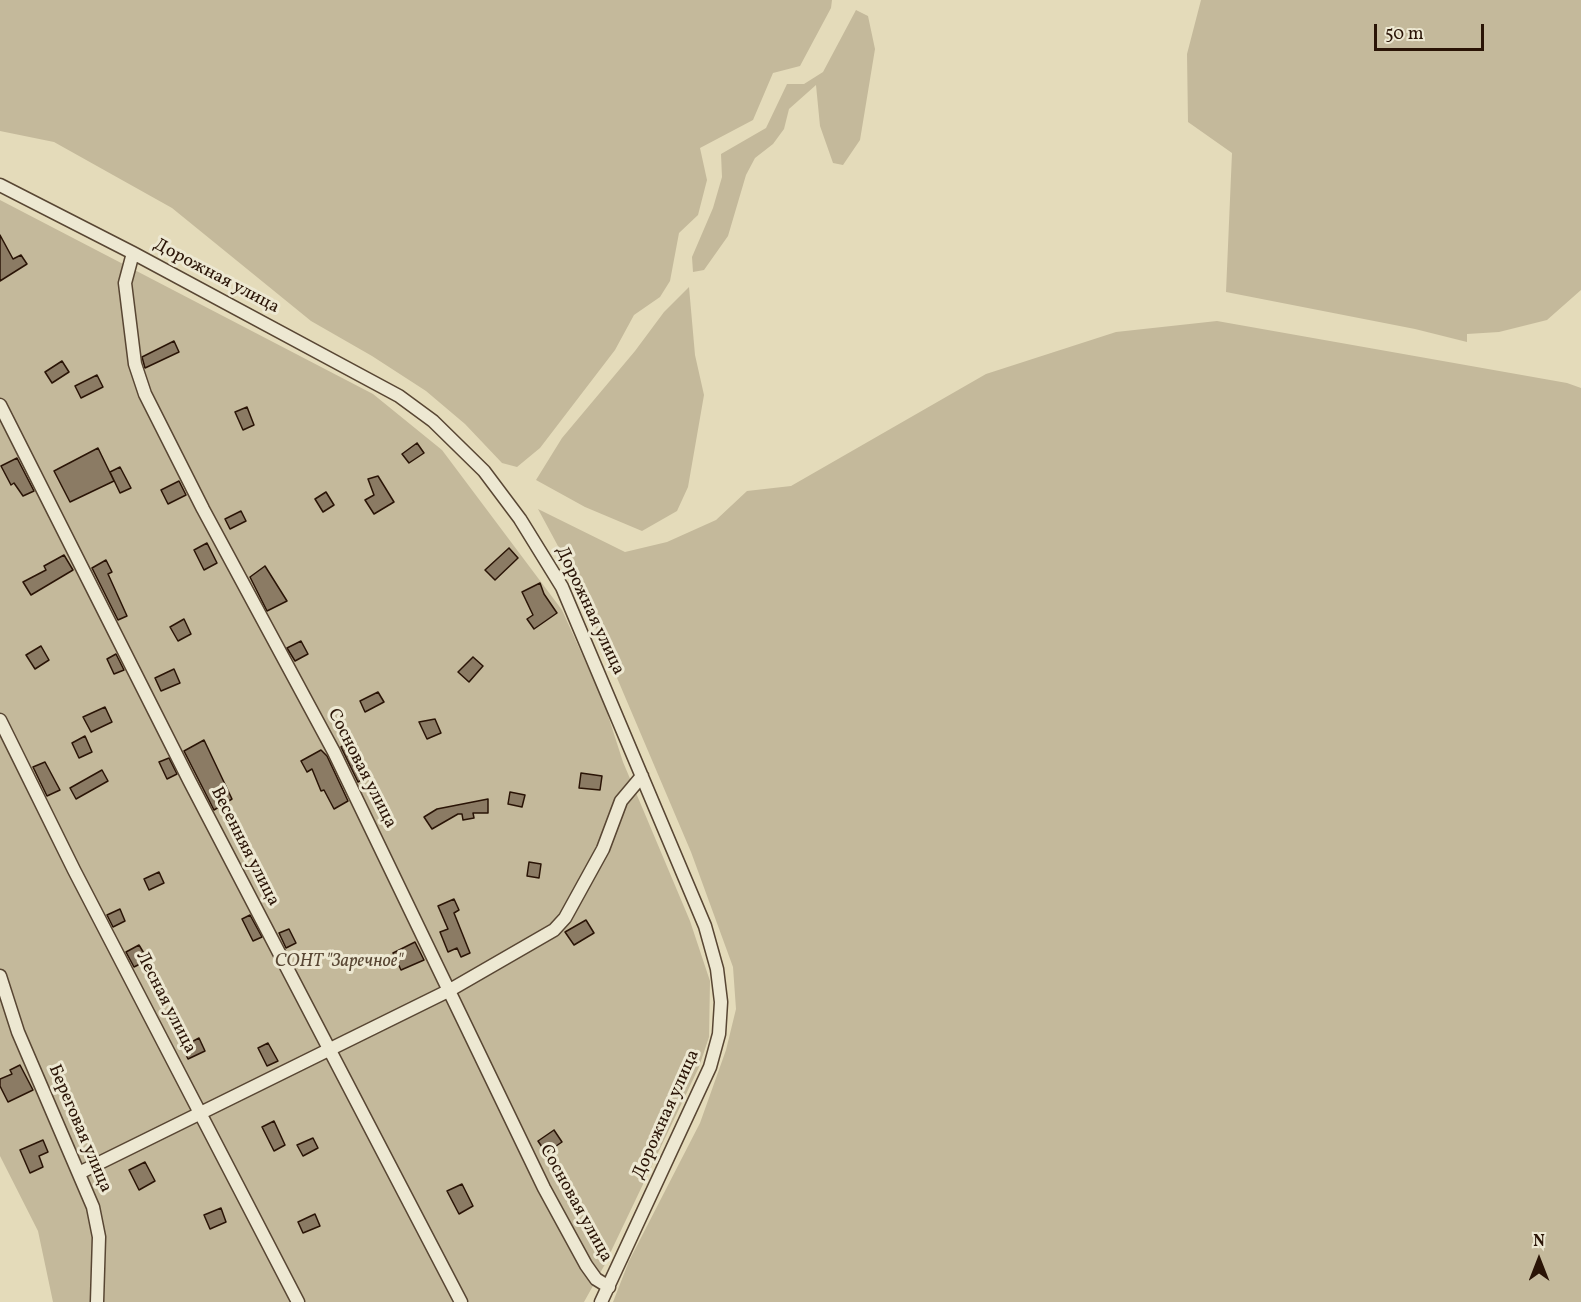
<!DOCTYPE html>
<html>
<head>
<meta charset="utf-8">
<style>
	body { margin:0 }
	#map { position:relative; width:1581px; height:1302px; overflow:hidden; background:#e4dbba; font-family:Vollkorn,serif }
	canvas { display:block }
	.north { position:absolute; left:1509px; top:1230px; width:60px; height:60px; -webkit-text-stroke:4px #ede8d2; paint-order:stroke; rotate:0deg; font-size:16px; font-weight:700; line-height:24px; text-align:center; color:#2a1406 }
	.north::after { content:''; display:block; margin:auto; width:21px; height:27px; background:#2a1406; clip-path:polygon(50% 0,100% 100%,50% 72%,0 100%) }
	.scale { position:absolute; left:1374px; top:24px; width:110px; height:27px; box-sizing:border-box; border:3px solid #2a1406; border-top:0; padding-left:8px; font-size:18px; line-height:21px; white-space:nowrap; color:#2a1406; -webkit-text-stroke:4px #ede8d2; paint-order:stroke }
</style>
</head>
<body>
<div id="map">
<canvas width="1581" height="1302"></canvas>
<div class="north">N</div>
<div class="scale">50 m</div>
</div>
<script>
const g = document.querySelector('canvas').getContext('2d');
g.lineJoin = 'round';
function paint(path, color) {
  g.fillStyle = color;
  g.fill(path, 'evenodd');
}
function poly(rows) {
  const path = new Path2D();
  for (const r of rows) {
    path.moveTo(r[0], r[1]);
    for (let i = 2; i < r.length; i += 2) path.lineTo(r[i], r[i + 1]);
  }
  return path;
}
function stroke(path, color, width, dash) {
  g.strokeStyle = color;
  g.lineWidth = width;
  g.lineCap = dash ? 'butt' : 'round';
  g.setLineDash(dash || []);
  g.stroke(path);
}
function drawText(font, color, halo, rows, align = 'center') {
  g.font = font + ' Vollkorn,serif';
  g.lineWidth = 6;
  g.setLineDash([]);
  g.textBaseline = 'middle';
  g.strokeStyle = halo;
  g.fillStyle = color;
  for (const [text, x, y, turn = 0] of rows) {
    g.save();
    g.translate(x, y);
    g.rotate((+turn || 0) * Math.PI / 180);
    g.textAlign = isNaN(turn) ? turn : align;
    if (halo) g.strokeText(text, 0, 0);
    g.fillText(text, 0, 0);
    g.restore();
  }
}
const green = poly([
	[0,0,832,0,831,8,800,66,773,73,753,120,700,148,707,180,698,215,679,233,670,281,660,297,634,315,615,350,540,448,517,467,502,463,465,424,426,391,372,356,311,321,172,208,54,142,0,131],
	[1201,0,1581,0,1581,290,1547,320,1499,332,1467,334,1467,342,1415,329,1226,292,1232,153,1188,122,1187,54],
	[856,10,868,16,875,49,860,140,843,165,833,163,820,126,816,85,789,109,784,129,773,144,755,158,746,175,728,236,704,270,693,272,692,257,713,208,722,177,721,154,766,128,787,84,804,84,823,72],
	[0,200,373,394,442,450,562,610,604,703,623,762,690,921,710,981,709,1037,699,1067,604,1266,584,1302,53,1302,38,1231,0,1156],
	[689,287,695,355,704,395,688,487,677,511,642,531,585,507,536,480,562,438,635,351,664,312],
	[1217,321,1567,383,1581,388,1581,1302,613,1302,629,1261,700,1123,726,1050,736,1009,733,967,691,852,572,572,538,509,625,552,667,542,716,520,747,491,791,486,986,374,1116,332]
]);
const building = poly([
	[0,235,13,259,21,255,27,264,0,281,0,235],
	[174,341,179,352,145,368,142,357,174,341],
	[62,361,69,372,52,383,45,372,62,361],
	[97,375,103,387,81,398,75,386,97,375],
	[247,407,254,425,243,430,235,412,247,407],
	[417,443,424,453,409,463,402,454,417,443],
	[98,448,114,481,70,502,54,471,98,448],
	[17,458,34,491,23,496,14,483,11,485,1,466,17,458],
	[120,467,131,488,120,493,110,472,120,467],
	[378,476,394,502,374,514,365,500,374,495,368,479,378,476],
	[179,481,186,495,168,504,161,490,179,481],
	[326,492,334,505,323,512,315,499,326,492],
	[241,511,246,521,230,529,225,519,241,511],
	[207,543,217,563,204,570,194,550,207,543],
	[509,548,518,558,495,580,485,570,509,548],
	[64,555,73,570,31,595,23,582,46,570,44,566,64,555],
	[106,560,112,572,108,574,127,616,118,620,92,568,106,560],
	[265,566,287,601,267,611,250,577,265,566],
	[540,583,544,594,557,613,534,629,527,619,533,615,522,592,540,583],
	[184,619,191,634,178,641,170,627,184,619],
	[301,641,308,654,295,661,287,648,301,641],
	[41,646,49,660,35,669,26,655,41,646],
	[116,654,124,670,114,674,107,659,116,654],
	[473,657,483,666,469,682,458,672,473,657],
	[174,669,180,683,161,691,155,678,174,669],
	[378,692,384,702,365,712,360,701,378,692],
	[105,707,112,722,91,732,83,717,105,707],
	[435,719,441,733,427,739,419,722,435,719],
	[85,736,92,752,79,758,72,743,85,736],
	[204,740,232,799,214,810,184,751,204,740],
	[346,744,366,777,358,782,341,747,346,744],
	[321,750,327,756,348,801,334,809,324,790,321,791,312,769,307,772,301,761,321,750],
	[169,758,177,774,167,779,159,762,169,758],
	[45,762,60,790,47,796,33,767,45,762],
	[102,770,108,781,76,799,70,788,102,770],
	[581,773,602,776,600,790,579,788,581,773],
	[510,792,525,795,522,807,508,804,510,792],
	[488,799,488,813,473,813,474,818,463,820,462,814,458,814,432,829,424,817,437,809,488,799],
	[529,862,541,864,539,878,527,876,529,862],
	[159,872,164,883,149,890,144,879,159,872],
	[454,899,459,910,454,913,470,953,461,957,457,948,448,952,440,932,448,929,438,906,454,899],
	[120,909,125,921,113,927,107,915,120,909],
	[250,915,262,937,253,941,242,919,250,915],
	[586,920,594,933,574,945,565,932,586,920],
	[289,929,296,943,286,948,279,933,289,929],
	[415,942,424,960,401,970,393,953,415,942],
	[139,945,148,960,134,967,126,952,139,945],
	[199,1038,205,1051,188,1059,182,1047,199,1038],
	[268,1043,278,1061,267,1066,258,1048,268,1043],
	[20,1065,33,1090,8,1102,0,1086,0,1079,12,1074,10,1070,20,1065],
	[274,1121,285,1145,274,1151,262,1127,274,1121],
	[554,1130,562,1142,546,1153,538,1141,554,1130],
	[313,1138,318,1148,303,1156,297,1145,313,1138],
	[43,1140,48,1152,39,1156,43,1167,30,1173,20,1150,43,1140],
	[145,1162,155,1181,139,1190,129,1170,145,1162],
	[462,1184,473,1206,459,1214,447,1191,462,1184],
	[221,1208,226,1222,210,1229,204,1215,221,1208],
	[315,1214,320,1226,303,1233,298,1222,315,1214]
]);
const street = poly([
	[0,185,133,253,399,396,433,421,484,471,520,519,562,587,705,926,717,969,721,1002,719,1034,710,1067,601,1302],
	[133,253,125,283,135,364,145,394,203,509,334,752,544,1188,586,1265,596,1279,609,1287],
	[0,405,189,780,461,1302],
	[0,720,74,870,298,1302],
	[0,976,18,1032,93,1207,99,1237,97,1302],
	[79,1173,450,990,554,930,565,918,603,849,621,801,642,776]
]);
const streetNames = [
	["Дорожная улица",216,277,28],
	["Дорожная улица",589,611,65],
	["Сосновая улица",361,769,63],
	["Весенняя улица",244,847,63],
	["Лесная улица",165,1003,63],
	["Дорожная улица",667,1115,-66],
	["Береговая улица",79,1129,67],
	["Сосновая улица",575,1204,61]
];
const parkNames = [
	["СОНТ \"Заречное\"",339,963]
];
paint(green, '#c4b99b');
paint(building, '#8b7b64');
stroke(building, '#2a1406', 1.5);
stroke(street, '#584633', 15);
stroke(street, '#ede8d2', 12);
drawText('18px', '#2a1406', '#ede8d2', streetNames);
drawText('italic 18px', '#584633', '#ede8d2', parkNames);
</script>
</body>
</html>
